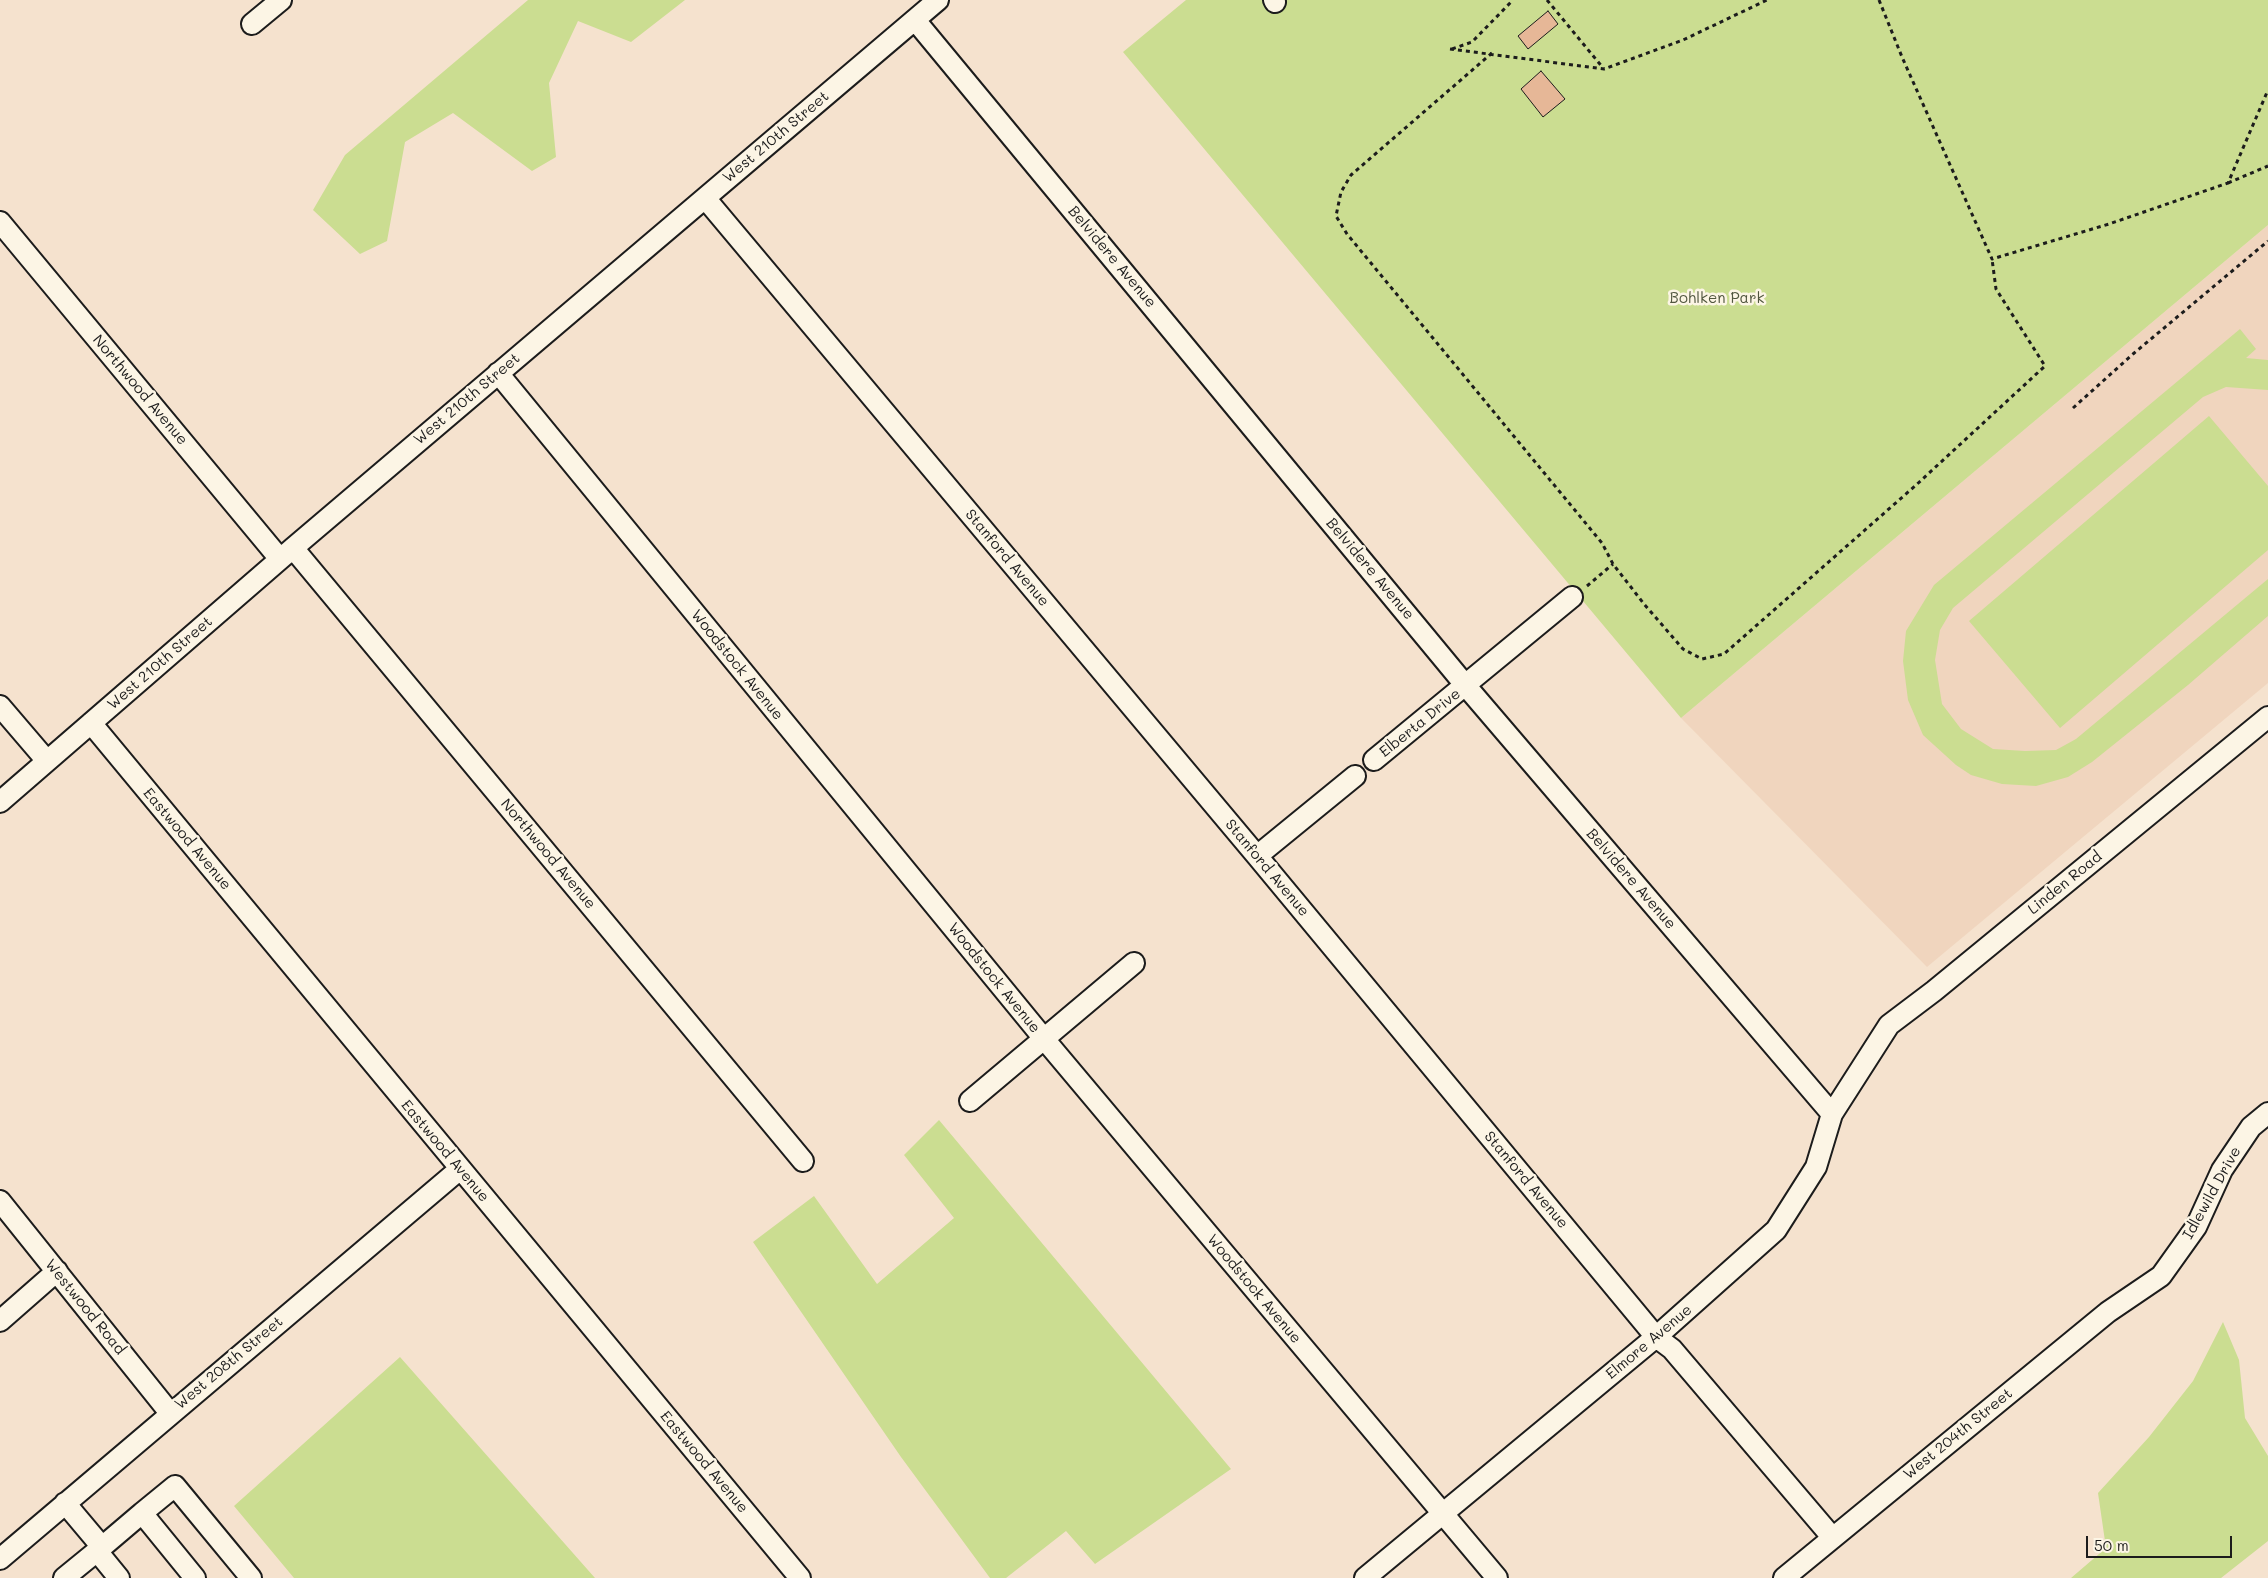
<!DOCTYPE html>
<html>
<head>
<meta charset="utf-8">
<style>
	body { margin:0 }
	#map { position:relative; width:2268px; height:1578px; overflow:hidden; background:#f5e2ce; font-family:Mali,sans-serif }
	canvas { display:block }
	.scale { position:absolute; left:2086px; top:1536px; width:146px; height:22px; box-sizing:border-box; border:2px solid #1c1c1c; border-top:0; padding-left:6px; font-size:15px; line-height:18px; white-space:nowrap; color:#1c1c1c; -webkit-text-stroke:4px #fcf5e5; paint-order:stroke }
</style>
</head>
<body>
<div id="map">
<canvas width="2268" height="1578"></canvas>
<div class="scale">50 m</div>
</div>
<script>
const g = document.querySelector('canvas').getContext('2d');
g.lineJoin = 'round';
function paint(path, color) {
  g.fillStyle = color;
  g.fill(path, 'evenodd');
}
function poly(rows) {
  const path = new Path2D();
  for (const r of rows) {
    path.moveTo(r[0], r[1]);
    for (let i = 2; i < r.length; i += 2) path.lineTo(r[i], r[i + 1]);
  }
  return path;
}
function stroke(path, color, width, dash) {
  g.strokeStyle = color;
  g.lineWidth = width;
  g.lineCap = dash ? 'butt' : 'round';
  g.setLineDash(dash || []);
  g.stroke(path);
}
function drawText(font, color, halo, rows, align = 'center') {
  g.font = font + ' Mali,sans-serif';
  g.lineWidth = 5;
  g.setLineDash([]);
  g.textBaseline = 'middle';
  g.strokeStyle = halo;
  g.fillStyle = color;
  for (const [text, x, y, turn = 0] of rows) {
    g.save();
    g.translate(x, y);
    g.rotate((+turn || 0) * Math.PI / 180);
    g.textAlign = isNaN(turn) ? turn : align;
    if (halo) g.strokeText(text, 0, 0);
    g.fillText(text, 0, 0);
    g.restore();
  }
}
const built = poly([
	[2268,225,2268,683,1927,967,1681,718]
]);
const green = poly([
	[528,0,685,0,631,42,578,21,549,83,556,157,532,171,453,113,405,142,387,241,360,254,313,210,345,155],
	[1186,0,2268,0,2268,225,1681,718,1123,52],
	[2240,329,2256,349,2246,358,2268,360,2268,390,2226,387,2203,397,1953,608,1940,630,1935,660,1942,704,1961,729,1993,749,2025,751,2056,750,2076,739,2268,579,2268,616,2188,685,2092,762,2068,777,2036,786,2002,784,1971,775,1956,765,1923,735,1908,700,1903,661,1906,631,1934,585],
	[2209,416,2268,486,2268,550,2060,728,1969,621],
	[939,1120,1231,1469,1095,1564,1066,1531,1006,1578,990,1578,901,1457,753,1242,814,1196,877,1284,954,1218,904,1155],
	[2223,1322,2239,1360,2245,1418,2268,1456,2268,1541,2221,1578,2071,1578,2106,1548,2098,1493,2149,1437,2193,1381],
	[400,1357,595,1578,294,1578,234,1506]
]);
const building = poly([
	[1548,11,1558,24,1528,49,1518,36,1548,11],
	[1541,71,1565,99,1543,117,1521,89,1541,71]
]);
const path = poly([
	[1547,0,1604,69],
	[1879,0,1902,57,1992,259,2109,224,2228,183,2268,90],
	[1450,49,1604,69,1683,40,1767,0],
	[1452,49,1472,42,1513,0],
	[1492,53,1351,175,1341,192,1336,216,1347,234,1602,543,1613,564,1644,604,1683,649,1702,659,1724,654,1915,486,2045,366,1996,289,1992,259],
	[2228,183,2268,166],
	[2073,408,2133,354,2268,241],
	[1587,586,1613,564]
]);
const minor = poly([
	[1274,0,1275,2],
	[915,20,1466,686,1832,1114],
	[252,24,281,0],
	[705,198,1257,856,1656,1337,1672,1349,1832,1537],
	[0,222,280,559],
	[498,373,1045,1040,1497,1578],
	[293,548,803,1161],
	[0,706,47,761],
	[91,723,800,1578],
	[1374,760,1572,597],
	[0,802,293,548,938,0],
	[1257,856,1355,776],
	[970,1101,1134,963],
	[0,1201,170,1413],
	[0,1321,57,1271],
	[142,1513,175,1486,251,1578],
	[102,1547,142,1513,195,1578],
	[97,1551,119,1578],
	[0,1559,460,1169],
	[64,1578,102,1547,65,1503],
	[1365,1578,1656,1337,1776,1230,1816,1167,1832,1114,1889,1025,1934,991,2268,717],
	[1784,1578,2108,1312,2161,1276,2196,1227,2222,1170,2251,1127,2268,1113]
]);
const streetNames = [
	["West 210th Street",776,137,-40],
	["Belvidere Avenue",1112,257,50],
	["Northwood Avenue",140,390,50],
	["West 210th Street",467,399,-40],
	["Stanford Avenue",1007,558,50],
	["Belvidere Avenue",1370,569,50],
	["West 210th Street",160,663,-41],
	["Woodstock Avenue",737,665,51],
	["Elberta Drive",1420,723,-39],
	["Eastwood Avenue",187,839,50],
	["Northwood Avenue",548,854,50],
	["Stanford Avenue",1267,868,50],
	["Belvidere Avenue",1631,879,49],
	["Linden Road",2065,883,-39],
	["Woodstock Avenue",994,978,51],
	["Eastwood Avenue",445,1151,50],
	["Stanford Avenue",1526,1180,50],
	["Idlewild Drive",2212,1193,-61],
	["Woodstock Avenue",1254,1289,50],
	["Westwood Road",85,1307,51],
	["Elmore Avenue",1649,1342,-40],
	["West 208th Street",229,1363,-40],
	["West 204th Street",1958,1434,-39],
	["Eastwood Avenue",704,1462,50]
];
const parkNames = [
	["Bohlken Park",1717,298]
];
paint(built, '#f0d5be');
paint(green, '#cbdd91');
paint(building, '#e6b797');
stroke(building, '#1c1c1c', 1);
stroke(minor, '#1c1c1c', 24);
stroke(path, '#1c1c1c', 3, [4, 4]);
stroke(minor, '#fcf5e5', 20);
drawText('15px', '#1c1c1c', '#fcf5e5', streetNames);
drawText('15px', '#51563f', '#fcf5e5', parkNames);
</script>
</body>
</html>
